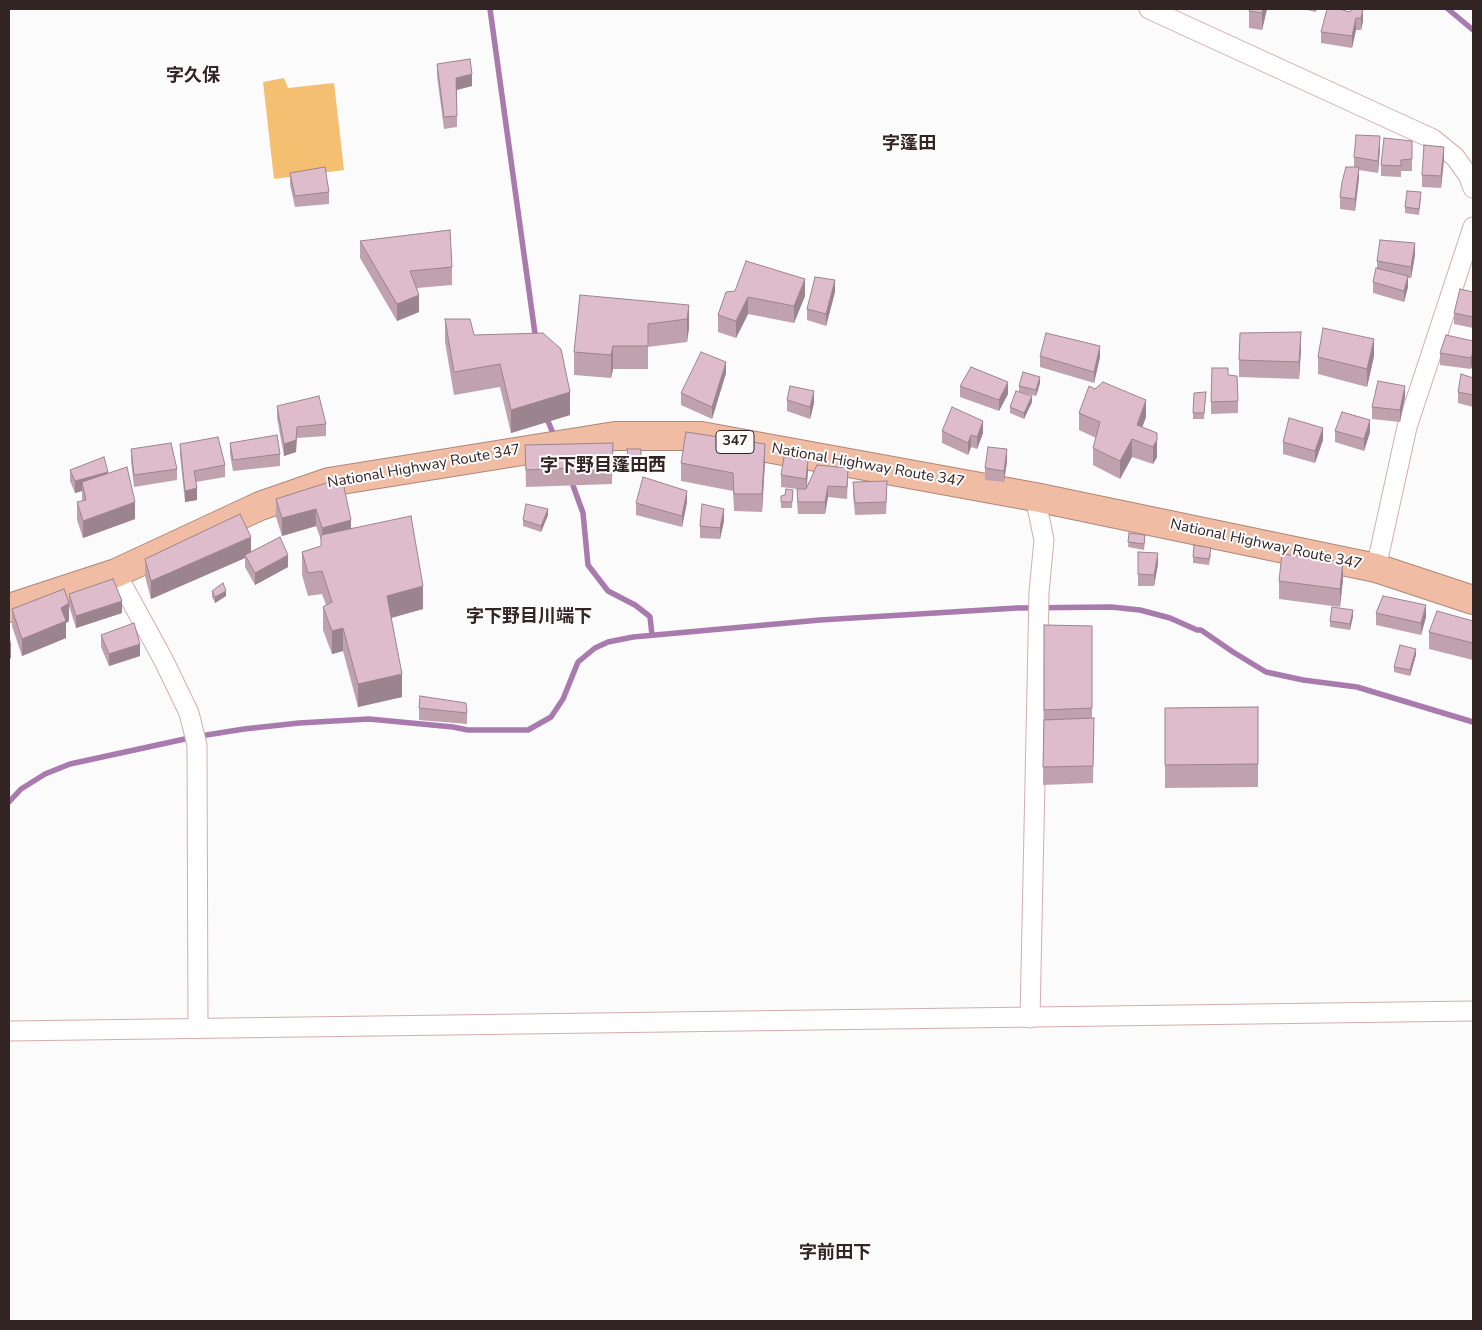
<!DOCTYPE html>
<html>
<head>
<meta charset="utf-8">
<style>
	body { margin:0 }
	#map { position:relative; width:1482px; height:1330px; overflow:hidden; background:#fbfbfb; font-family:"Nunito Sans",sans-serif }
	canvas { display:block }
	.frame { position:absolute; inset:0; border:10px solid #342525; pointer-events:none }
</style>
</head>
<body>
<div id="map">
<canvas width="1482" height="1330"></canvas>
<div class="frame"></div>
</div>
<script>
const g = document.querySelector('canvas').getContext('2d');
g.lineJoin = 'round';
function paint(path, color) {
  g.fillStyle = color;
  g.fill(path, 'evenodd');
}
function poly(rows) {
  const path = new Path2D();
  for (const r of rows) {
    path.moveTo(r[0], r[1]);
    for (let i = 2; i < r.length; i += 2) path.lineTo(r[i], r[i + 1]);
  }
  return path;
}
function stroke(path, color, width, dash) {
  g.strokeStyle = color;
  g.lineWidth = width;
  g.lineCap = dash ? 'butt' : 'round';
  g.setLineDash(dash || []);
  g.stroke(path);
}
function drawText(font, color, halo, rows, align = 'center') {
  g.font = font + ' "Nunito Sans","Noto Sans JP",sans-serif';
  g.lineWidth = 4;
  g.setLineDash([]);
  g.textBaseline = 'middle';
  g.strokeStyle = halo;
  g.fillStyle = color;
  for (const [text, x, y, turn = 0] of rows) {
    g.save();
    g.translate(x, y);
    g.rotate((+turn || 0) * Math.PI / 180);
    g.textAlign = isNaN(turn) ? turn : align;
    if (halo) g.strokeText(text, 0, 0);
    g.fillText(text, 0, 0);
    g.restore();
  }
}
const green = poly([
	[284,78,288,88,334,83,344,170,274,179,263,82]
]);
const stream = poly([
	[490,9,536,341],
	[1448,9,1473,30],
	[545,414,555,438],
	[571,480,583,513,588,565,608,591,635,605,648,615,650,617,652,635],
	[9,802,21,789,45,774,70,764,194,737,244,729,299,723,369,719,453,727,468,730,528,730,551,717,563,699,578,662,595,648,608,642,633,637,820,620,1017,608,1111,607,1140,610,1170,618,1197,630,1201,630,1233,652,1266,672,1303,680,1357,687,1473,722]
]);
const street = poly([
	[1149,9,1433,139,1455,157,1468,175,1473,188],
	[1376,568,1407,427,1473,227],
	[116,573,164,661,189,713,197,745,198,1028],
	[1030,1018,1039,592,1044,540,1035,497],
	[9,1031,1473,1011]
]);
const highway = poly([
	[9,608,116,573,260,506,329,482,615,436,701,436,1035,497,1376,568,1473,600]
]);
const wall = poly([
	[1267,9,1262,30,1249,28,1249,11],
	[1302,9,1317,9,1316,12],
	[1350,9,1360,9,1363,21,1361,30,1356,30,1352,48,1321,43,1321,32,1350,12,1351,9],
	[437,64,472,86,457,90,457,127,444,129,437,76],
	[1412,141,1412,171,1401,171,1401,177,1381,176,1381,165],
	[1380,148,1378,173,1359,170,1359,178,1355,211,1340,209,1340,197,1354,167,1354,157],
	[1444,159,1441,188,1422,187,1422,175],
	[290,173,329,192,329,204,295,207,290,185],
	[1421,198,1419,215,1405,213,1405,207],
	[360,241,452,267,452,285,417,288,419,312,397,321,360,258],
	[1415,255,1411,278,1408,278,1408,287,1404,302,1373,293,1373,282,1377,268,1377,261],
	[726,292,805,296,794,323,748,314,736,338,718,332,718,315],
	[835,292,826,326,807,320,807,309],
	[1473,292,1473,328,1454,324,1454,313],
	[689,305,689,328,687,342,648,347,648,369,613,369,611,378,574,375,574,352],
	[445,319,474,335,570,415,511,433,500,387,454,395,445,342],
	[1473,341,1473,363,1471,369,1440,365,1440,353],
	[1301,349,1299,379,1239,377,1239,360],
	[1040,356,1100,357,1094,383,1040,367],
	[1374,356,1367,387,1318,374,1318,357],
	[726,373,712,419,681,405,681,393],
	[1228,375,1238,401,1238,413,1211,414,1211,402],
	[1473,378,1473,407,1458,403,1458,392],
	[1040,383,1036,396,1019,392,1019,386],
	[960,386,1008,394,999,411,960,397],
	[1206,392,1204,419,1193,419,1193,413],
	[1405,397,1400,422,1372,419,1372,407],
	[787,400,814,403,810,419,787,411],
	[1032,402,1024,419,1010,413,1010,407],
	[277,406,326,424,326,436,297,438,296,452,284,456,277,418],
	[1079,413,1146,417,1142,427,1157,433,1157,457,1153,464,1132,457,1120,479,1093,465,1093,448,1096,438,1079,430],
	[942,431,983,433,977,449,971,447,968,455,942,443],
	[1335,431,1370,432,1364,451,1335,442],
	[1323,440,1315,463,1283,454,1283,442],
	[230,443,280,454,280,466,233,471,230,454],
	[613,443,612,484,526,487,525,445],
	[180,444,225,465,225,477,196,482,197,500,185,502,180,455],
	[131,449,177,469,177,480,134,487,131,461],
	[627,449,641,449,641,471,629,471],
	[765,461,762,512,734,511,733,491,681,481,681,463],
	[1007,461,1004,482,985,480,985,468],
	[70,470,108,474,135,519,83,538,77,520,77,502,82,501,82,491,75,493,70,481],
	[808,471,807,487,848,479,847,499,828,497,825,514,798,514,797,501,797,489,781,487,781,475],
	[342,478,351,529,423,609,391,618,402,697,358,707,343,651,332,654,323,630,323,607,326,605,322,594,308,596,302,575,302,552,321,546,321,540,316,526,282,536,276,517,276,499],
	[853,482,887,492,886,514,855,515,853,494],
	[793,490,792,508,781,508,781,496,785,495],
	[687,502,682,527,636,515,636,503],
	[548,515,541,532,523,526,523,520],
	[724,521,720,539,700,538,700,526],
	[1129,533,1145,541,1144,550,1128,547],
	[251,552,288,567,255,585,245,567,245,558,151,599,145,576,145,559],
	[1211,554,1209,565,1193,563,1193,557],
	[1158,564,1154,586,1138,586,1138,574],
	[1343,579,1340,607,1279,599,1279,581],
	[212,591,226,596,215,603,212,597],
	[69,594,122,613,76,628,69,606,69,621,66,623,66,638,22,656,12,626,12,609,69,603],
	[1376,613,1426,617,1421,635,1376,625],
	[1353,616,1350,630,1330,627,1330,621],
	[1473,621,1473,660,1429,649,1429,632],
	[1044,625,1092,626,1092,718,1094,718,1093,783,1043,785],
	[101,635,140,656,109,666,101,647],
	[1416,655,1410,676,1394,672,1394,667],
	[1258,707,1258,787,1165,788,1165,708],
	[419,708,467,713,467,724,419,720]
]);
const shadedWall = poly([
	[1263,9,1267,9,1262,30,1262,13],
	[1363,9,1363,21,1361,30,1361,18],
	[1356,18,1356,30,1352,48,1352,36],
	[472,74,472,86,456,90,456,78],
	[1380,136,1380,148,1378,173,1378,161],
	[1444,147,1444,159,1441,188,1441,176],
	[1359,167,1359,178,1355,211,1355,199],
	[1415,243,1415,255,1411,278,1411,267],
	[1408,276,1408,287,1404,302,1404,291],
	[805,279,805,296,794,323,794,306],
	[835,280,835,292,826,326,826,314],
	[419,295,419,312,397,321,397,304],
	[748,297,748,314,736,338,736,321],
	[689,305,689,328,687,342,687,319],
	[1301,332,1301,349,1299,379,1299,362],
	[1374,339,1374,356,1367,387,1367,369],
	[613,346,613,369,611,378,611,355],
	[1100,346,1100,357,1094,383,1094,372],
	[1473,352,1473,363,1471,369,1471,358],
	[726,362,726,373,712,419,712,407],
	[1040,377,1040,383,1036,396,1036,390],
	[1008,382,1008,394,999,411,999,400],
	[1405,386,1405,397,1400,422,1400,410],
	[814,391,814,403,810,419,810,407],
	[570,392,570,415,511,433,511,410],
	[1032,396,1032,402,1024,419,1024,413],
	[1146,400,1146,417,1137,442,1137,425],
	[1370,420,1370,432,1364,451,1364,439],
	[983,421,983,433,977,449,977,437],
	[297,427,296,452,284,456,284,444],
	[1323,428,1323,440,1315,463,1315,451],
	[971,435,971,447,968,455,968,443],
	[1132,439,1132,457,1120,479,1120,461],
	[1157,440,1157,457,1153,464,1153,447],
	[765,444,765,461,762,512,762,494],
	[1007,449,1007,461,1004,482,1004,471],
	[808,460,808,471,806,490,806,479],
	[108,472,108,483,82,482,82,491,75,493,75,481],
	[828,486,828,497,825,514,825,502],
	[197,488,197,500,185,502,185,491],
	[687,491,687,502,682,527,682,516],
	[135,502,135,519,83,538,83,521],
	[316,509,316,526,282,536,282,518],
	[548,509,548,515,541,532,541,526],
	[724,509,724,521,720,539,720,528],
	[351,520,351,537,322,545,322,528],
	[251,537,251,555,245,555,245,558,151,599,151,581],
	[1158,553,1158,564,1154,586,1154,575],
	[288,555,288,567,255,585,255,573],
	[1343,562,1343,579,1340,607,1340,589],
	[423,586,423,609,387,619,387,596],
	[226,591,226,596,215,603,215,597],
	[122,601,122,613,76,628,76,616],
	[69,603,69,621,66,623,66,638,22,656,22,639,61,608],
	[1426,605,1426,617,1421,635,1421,623],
	[1353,610,1353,616,1350,630,1350,624],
	[343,628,343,651,332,654,332,631],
	[140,644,140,656,109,666,109,654],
	[11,646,11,658,9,659,9,647],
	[1416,649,1416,655,1410,676,1410,670],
	[402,674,402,697,358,707,358,684]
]);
const building = poly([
	[1250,9,1263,9,1262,13,1249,11,1250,9],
	[1327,9,1339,9,1350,12,1351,9,1363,9,1361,18,1356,18,1352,36,1321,32,1327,9],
	[470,59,472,74,456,78,457,116,444,117,437,64,470,59],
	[1356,135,1380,136,1378,161,1354,157,1356,135],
	[1384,138,1412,141,1412,159,1401,160,1401,166,1381,165,1384,138],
	[1424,145,1444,147,1441,176,1422,175,1424,145],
	[325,167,329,192,295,196,290,173,325,167],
	[1346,167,1359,167,1355,199,1340,197,1342,182,1346,167],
	[1407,191,1421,192,1419,209,1405,207,1407,191],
	[450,230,452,267,410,271,419,295,397,304,360,241,450,230],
	[1380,240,1415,243,1411,267,1377,261,1380,240],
	[746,261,805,279,794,306,748,297,736,321,718,315,726,292,735,291,746,261],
	[1376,268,1408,276,1404,291,1373,282,1376,268],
	[815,277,835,280,826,314,807,309,815,277],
	[1460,289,1473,292,1473,317,1454,313,1460,289],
	[580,295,689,305,687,319,648,324,648,346,613,346,611,355,574,352,580,295],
	[445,319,470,319,474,335,543,333,561,349,570,392,511,410,500,364,454,372,445,319],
	[1323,328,1374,339,1367,369,1318,357,1323,328],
	[1301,332,1299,362,1239,360,1240,333,1301,332],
	[1046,333,1100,346,1094,372,1040,356,1046,333],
	[1446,335,1473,341,1473,352,1471,358,1440,353,1446,335],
	[701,352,726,362,712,407,681,393,701,352],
	[971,367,1008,382,999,400,960,386,971,367],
	[1212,368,1228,368,1228,375,1237,376,1238,401,1211,402,1212,368],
	[1023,372,1040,377,1036,390,1019,386,1023,372],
	[1461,374,1473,378,1473,395,1458,392,1461,374],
	[1378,381,1405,386,1400,410,1372,407,1378,381],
	[1103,382,1146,400,1137,425,1157,433,1157,440,1153,447,1132,439,1120,461,1093,448,1100,422,1079,413,1089,386,1095,389,1103,382],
	[790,386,814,391,810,407,787,400,790,386],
	[1016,391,1032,396,1024,413,1010,407,1016,391],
	[1206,392,1204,413,1193,413,1194,393,1206,392],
	[319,396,326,424,297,427,296,440,284,444,277,406,319,396],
	[952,407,983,421,977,437,971,435,968,443,942,431,952,407],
	[1342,412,1370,420,1364,439,1335,431,1342,412],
	[1289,418,1323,428,1315,451,1283,442,1289,418],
	[686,432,765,444,762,494,734,494,733,473,681,463,686,432],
	[277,435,280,454,233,460,230,443,277,435],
	[218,437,225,465,194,471,197,488,185,491,180,444,218,437],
	[171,443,177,469,134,475,131,449,171,443],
	[613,443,612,466,526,470,525,445,613,443],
	[988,447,1007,449,1004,471,985,468,988,447],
	[627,449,641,449,641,465,629,465,627,449],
	[104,457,108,472,75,481,70,470,104,457],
	[784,457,808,460,806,479,781,475,784,457],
	[817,465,848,468,847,487,828,486,825,502,798,502,797,489,806,489,817,465],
	[127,467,135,502,83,521,77,502,86,500,82,482,127,467],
	[643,477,687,491,682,516,636,503,643,477],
	[342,478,351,520,322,528,316,509,282,518,276,499,342,478],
	[887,481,886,502,855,503,853,482,887,481],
	[786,489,793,490,792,502,781,502,781,496,785,495,786,489],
	[526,504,548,509,541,526,523,520,526,504],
	[702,504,724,509,720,528,700,526,702,504],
	[240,514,251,537,151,581,145,559,240,514],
	[411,516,423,586,387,596,402,674,358,684,343,628,332,631,323,607,332,602,322,571,308,573,302,552,321,546,321,535,411,516],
	[1129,533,1145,535,1144,544,1128,542,1129,533],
	[280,537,288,555,255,573,245,555,280,537],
	[1194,545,1211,548,1209,559,1193,557,1194,545],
	[1138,552,1158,553,1154,575,1138,574,1138,552],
	[1282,554,1343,562,1340,589,1279,581,1282,554],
	[113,579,122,601,76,616,69,594,113,579],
	[223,583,226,591,215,597,212,591,223,583],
	[64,589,69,603,61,608,66,621,22,639,12,609,64,589],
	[1383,596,1426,605,1421,623,1376,613,1383,596],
	[1332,607,1353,610,1350,624,1330,621,1332,607],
	[1437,611,1473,621,1473,643,1429,632,1437,611],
	[134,623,140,644,109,654,101,635,134,623],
	[1044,625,1092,626,1092,708,1044,710,1044,625],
	[9,637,11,646,9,647,9,637],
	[1400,645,1416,649,1410,670,1394,667,1400,645],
	[420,696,466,703,467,713,419,708,420,696],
	[1258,707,1258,764,1165,765,1165,708,1258,707],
	[1094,718,1093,766,1043,767,1044,720,1094,718]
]);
const shields = [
	[735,442,38]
];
const shieldNames = [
	["347",735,442]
];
const streetNames = [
	["National Highway Route 347",868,466,10],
	["National Highway Route 347",424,467,-10],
	["National Highway Route 347",1266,545,12]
];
const quarterNames = [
	["字久保",193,77],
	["字蓬田",909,145],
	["字下野目蓬田西",603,467],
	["字下野目川端下",529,618],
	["字前田下",835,1254]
];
paint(green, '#f5bf71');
stroke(stream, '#a87aad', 5.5);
stroke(street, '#d3adae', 21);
stroke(highway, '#af8778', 30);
stroke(street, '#fff', 19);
stroke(highway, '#f1bca4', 28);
paint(wall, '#c0a2af');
paint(shadedWall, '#9c848f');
paint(building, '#dfbccc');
stroke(building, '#9c848f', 1);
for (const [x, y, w] of shields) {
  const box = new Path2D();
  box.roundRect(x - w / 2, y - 11.5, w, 23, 4);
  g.fillStyle = '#fbfbfb';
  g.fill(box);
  stroke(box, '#342525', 1);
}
drawText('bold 14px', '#342525', null, shieldNames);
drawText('15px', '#342525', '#fbfbfb', streetNames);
drawText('bold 18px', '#342525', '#fbfbfb', quarterNames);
</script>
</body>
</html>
